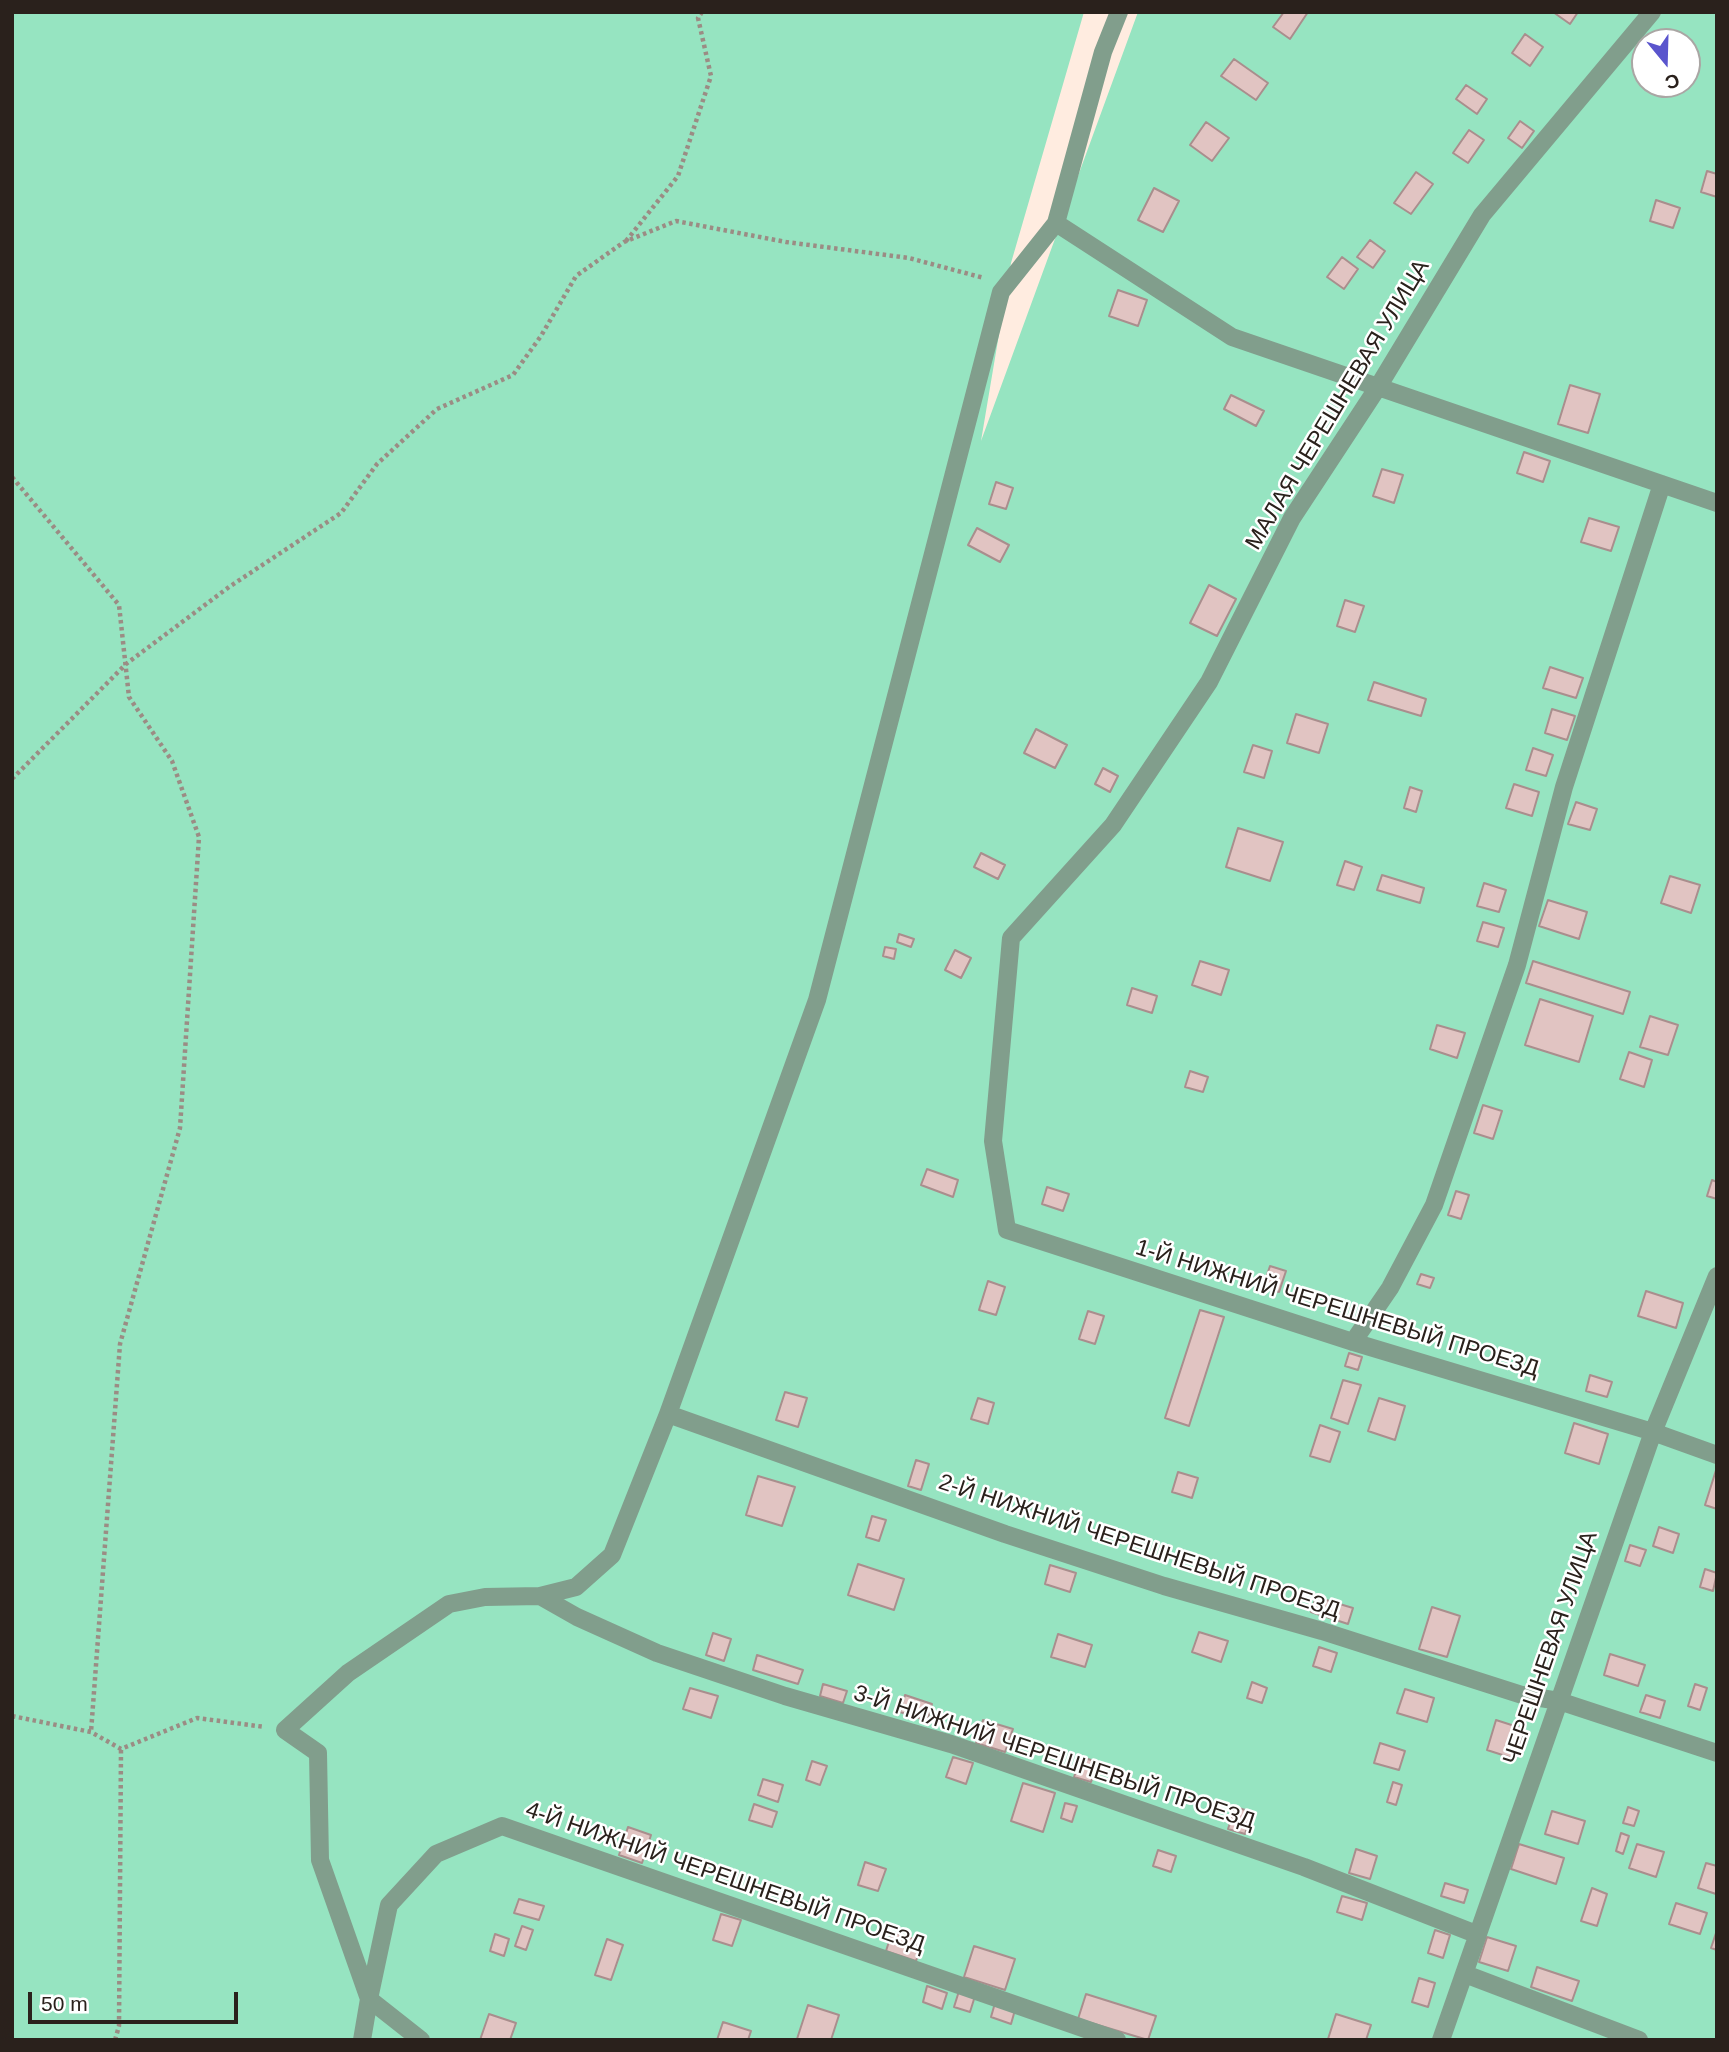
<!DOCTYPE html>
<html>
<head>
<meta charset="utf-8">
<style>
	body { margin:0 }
	#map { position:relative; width:1729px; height:2052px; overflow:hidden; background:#ffece0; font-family:Helvetica,sans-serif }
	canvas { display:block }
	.frame { position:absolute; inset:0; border:14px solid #2a211c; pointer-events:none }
	.north { position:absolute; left:1631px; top:28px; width:70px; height:70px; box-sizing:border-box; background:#fff; border:2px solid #aaa6a4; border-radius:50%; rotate:161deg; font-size:19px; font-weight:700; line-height:28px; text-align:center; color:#2a211c }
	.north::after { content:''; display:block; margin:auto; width:24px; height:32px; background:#5a55cd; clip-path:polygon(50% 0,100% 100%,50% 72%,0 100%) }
	.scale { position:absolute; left:28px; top:1992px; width:210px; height:32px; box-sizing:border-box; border:4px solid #2a211c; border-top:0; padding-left:9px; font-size:21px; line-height:24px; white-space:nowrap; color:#2a211c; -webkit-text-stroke:5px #fff; paint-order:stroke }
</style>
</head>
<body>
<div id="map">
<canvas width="1729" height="2052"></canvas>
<div class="frame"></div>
<div class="north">С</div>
<div class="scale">50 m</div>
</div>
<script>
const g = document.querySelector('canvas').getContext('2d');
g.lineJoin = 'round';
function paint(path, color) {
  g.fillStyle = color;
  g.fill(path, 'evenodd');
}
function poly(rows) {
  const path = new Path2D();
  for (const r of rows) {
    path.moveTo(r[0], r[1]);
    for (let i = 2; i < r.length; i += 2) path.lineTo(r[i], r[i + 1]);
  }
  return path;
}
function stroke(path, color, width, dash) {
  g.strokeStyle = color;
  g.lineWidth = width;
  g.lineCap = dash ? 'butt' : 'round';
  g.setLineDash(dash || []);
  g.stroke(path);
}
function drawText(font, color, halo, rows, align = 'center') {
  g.font = font + ' Helvetica,sans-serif';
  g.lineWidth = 5;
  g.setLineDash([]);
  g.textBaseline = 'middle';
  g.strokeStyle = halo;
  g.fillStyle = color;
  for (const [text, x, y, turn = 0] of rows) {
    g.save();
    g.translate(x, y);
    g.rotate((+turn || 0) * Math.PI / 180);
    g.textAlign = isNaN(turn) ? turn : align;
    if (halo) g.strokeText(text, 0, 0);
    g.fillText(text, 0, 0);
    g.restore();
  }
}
const green = poly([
	[12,12,1084,12,1011,263,981,441,1138,12,1717,12,1717,2040,12,2040],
	[1645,42,1687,42,1687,84,1645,84]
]);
const building = poly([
	[1284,12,1308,12,1290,39,1273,27,1284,12],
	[1553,12,1578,12,1570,24,1553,12],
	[1525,34,1543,47,1530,66,1512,53,1525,34],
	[1234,59,1268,83,1256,100,1221,76,1234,59],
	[1466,85,1487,99,1477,114,1456,99,1466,85],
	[1520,121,1534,131,1522,148,1508,138,1520,121],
	[1206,122,1229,138,1212,161,1190,145,1206,122],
	[1469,130,1484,140,1468,163,1453,153,1469,130],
	[1707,171,1717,174,1717,197,1701,192,1707,171],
	[1416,172,1433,184,1411,214,1394,203,1416,172],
	[1154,188,1179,201,1163,232,1138,220,1154,188],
	[1656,200,1680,208,1673,228,1650,221,1656,200],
	[1370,240,1385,251,1373,268,1357,257,1370,240],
	[1342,257,1358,269,1344,289,1327,277,1342,257],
	[1118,290,1147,300,1138,326,1109,316,1118,290],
	[1570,385,1600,394,1588,433,1558,424,1570,385],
	[1231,395,1264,411,1256,426,1224,409,1231,395],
	[1524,452,1550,461,1543,482,1517,473,1524,452],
	[1382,469,1403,475,1394,503,1373,496,1382,469],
	[996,482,1013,488,1006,509,989,504,996,482],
	[1589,518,1619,527,1611,551,1581,542,1589,518],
	[977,528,1009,545,1000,562,968,545,977,528],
	[1209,585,1236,599,1217,636,1190,623,1209,585],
	[1345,600,1364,606,1355,632,1337,626,1345,600],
	[1550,667,1583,678,1576,698,1543,688,1550,667],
	[1374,682,1426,699,1421,716,1368,700,1374,682],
	[1552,709,1575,716,1567,740,1545,733,1552,709],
	[1296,714,1328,724,1319,753,1287,743,1296,714],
	[1036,729,1067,745,1055,768,1024,753,1036,729],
	[1253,745,1272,751,1264,778,1244,772,1253,745],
	[1533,748,1553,755,1546,776,1526,770,1533,748],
	[1103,768,1118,776,1110,792,1095,784,1103,768],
	[1514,784,1539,792,1532,816,1506,808,1514,784],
	[1410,787,1422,791,1416,812,1404,808,1410,787],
	[1576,802,1597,809,1590,830,1568,824,1576,802],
	[1238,828,1283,842,1270,881,1226,867,1238,828],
	[981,853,1005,865,998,879,974,867,981,853],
	[1345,861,1362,867,1354,890,1337,885,1345,861],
	[1382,875,1424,888,1420,903,1377,890,1382,875],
	[1670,876,1700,885,1691,913,1661,903,1670,876],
	[1484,883,1506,890,1499,912,1477,906,1484,883],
	[1548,900,1587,912,1579,939,1539,926,1548,900],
	[1483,922,1504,928,1498,947,1477,941,1483,922],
	[899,934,914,939,911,947,897,942,899,934],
	[885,947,896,949,894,959,883,956,885,947],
	[955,950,971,958,961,978,945,970,955,950],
	[1200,961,1229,970,1221,995,1192,985,1200,961],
	[1533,961,1630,992,1623,1014,1526,983,1533,961],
	[1132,988,1157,996,1152,1013,1127,1005,1132,988],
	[1540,999,1593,1016,1579,1062,1525,1045,1540,999],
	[1650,1016,1678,1025,1668,1055,1640,1047,1650,1016],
	[1437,1025,1465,1033,1457,1058,1430,1049,1437,1025],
	[1629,1052,1652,1060,1644,1087,1620,1079,1629,1052],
	[1190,1071,1208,1077,1203,1092,1185,1087,1190,1071],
	[1483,1105,1502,1111,1493,1139,1474,1133,1483,1105],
	[927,1169,958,1180,953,1197,921,1185,927,1169],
	[1712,1180,1717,1182,1717,1199,1707,1196,1712,1180],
	[1047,1187,1069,1194,1063,1211,1042,1204,1047,1187],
	[1456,1191,1469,1195,1461,1219,1448,1215,1456,1191],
	[1270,1266,1286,1271,1279,1292,1263,1287,1270,1266],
	[1421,1274,1434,1278,1430,1288,1417,1284,1421,1274],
	[988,1281,1005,1287,996,1315,979,1310,988,1281],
	[1646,1291,1683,1303,1676,1328,1638,1316,1646,1291],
	[1200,1310,1224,1317,1189,1426,1165,1418,1200,1310],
	[1088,1311,1104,1316,1095,1344,1079,1339,1088,1311],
	[1349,1353,1362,1357,1358,1370,1345,1366,1349,1353],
	[1590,1375,1612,1382,1607,1397,1586,1391,1590,1375],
	[1343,1380,1361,1385,1348,1424,1331,1418,1343,1380],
	[785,1392,807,1398,798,1427,776,1420,785,1392],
	[978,1398,994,1403,988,1424,971,1419,978,1398],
	[1379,1398,1405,1406,1395,1440,1368,1431,1379,1398],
	[1574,1423,1608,1434,1599,1464,1565,1453,1574,1423],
	[1320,1425,1340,1432,1330,1462,1310,1456,1320,1425],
	[916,1460,929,1464,921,1490,908,1486,916,1460],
	[1717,1467,1717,1509,1705,1505,1717,1467],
	[1178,1472,1198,1478,1192,1498,1172,1492,1178,1472],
	[758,1476,795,1487,782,1526,746,1515,758,1476],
	[872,1516,886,1520,879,1541,866,1537,872,1516],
	[1659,1527,1679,1534,1673,1553,1653,1546,1659,1527],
	[1630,1545,1646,1550,1640,1566,1625,1561,1630,1545],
	[858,1564,904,1579,894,1610,848,1595,858,1564],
	[1050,1565,1076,1573,1070,1592,1045,1584,1050,1565],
	[1705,1569,1717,1573,1713,1591,1700,1587,1705,1569],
	[1316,1597,1353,1608,1348,1624,1311,1612,1316,1597],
	[1432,1607,1460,1616,1447,1657,1419,1649,1432,1607],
	[1199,1632,1228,1641,1221,1662,1192,1652,1199,1632],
	[713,1633,731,1639,724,1661,706,1655,713,1633],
	[1058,1634,1092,1645,1085,1667,1051,1657,1058,1634],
	[1319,1647,1337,1653,1331,1672,1313,1666,1319,1647],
	[1610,1654,1645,1665,1638,1686,1604,1675,1610,1654],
	[757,1655,803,1670,798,1684,753,1670,757,1655],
	[1252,1682,1267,1688,1262,1703,1247,1698,1252,1682],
	[823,1684,847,1691,843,1703,820,1696,823,1684],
	[1695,1684,1707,1688,1700,1710,1688,1706,1695,1684],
	[690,1688,718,1696,711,1718,683,1709,690,1688],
	[1405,1689,1434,1698,1427,1722,1397,1713,1405,1689],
	[905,1695,932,1704,927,1721,900,1712,905,1695],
	[1646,1695,1665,1701,1660,1718,1640,1712,1646,1695],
	[983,1720,1013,1729,1005,1752,976,1743,983,1720],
	[1496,1720,1524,1729,1515,1759,1487,1750,1496,1720],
	[1380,1743,1405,1751,1399,1770,1374,1763,1380,1743],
	[953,1757,973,1763,966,1784,946,1777,953,1757],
	[1081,1757,1098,1762,1091,1782,1074,1777,1081,1757],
	[812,1761,827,1766,820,1785,806,1780,812,1761],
	[763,1779,783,1785,778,1802,758,1795,763,1779],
	[1393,1782,1402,1785,1396,1805,1387,1802,1393,1782],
	[1023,1783,1055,1793,1043,1832,1011,1821,1023,1783],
	[1065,1803,1077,1806,1072,1822,1061,1818,1065,1803],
	[754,1804,777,1812,772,1827,749,1820,754,1804],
	[1235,1807,1252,1812,1245,1834,1228,1829,1235,1807],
	[1628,1807,1639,1811,1634,1826,1623,1823,1628,1807],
	[1552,1811,1585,1821,1578,1844,1545,1834,1552,1811],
	[628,1827,651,1835,642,1863,619,1855,628,1827],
	[1621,1833,1629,1836,1623,1854,1616,1851,1621,1833],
	[1519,1844,1564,1858,1556,1884,1511,1869,1519,1844],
	[1637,1844,1664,1852,1656,1877,1629,1868,1637,1844],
	[1356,1849,1377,1856,1370,1879,1349,1873,1356,1849],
	[1158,1850,1176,1856,1171,1872,1153,1866,1158,1850],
	[865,1862,886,1869,878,1891,858,1885,865,1862],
	[1706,1863,1717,1866,1716,1894,1698,1888,1706,1863],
	[1445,1883,1468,1890,1464,1903,1441,1896,1445,1883],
	[1592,1888,1607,1894,1597,1926,1581,1921,1592,1888],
	[1342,1896,1367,1903,1362,1920,1337,1912,1342,1896],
	[519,1899,544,1906,539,1920,514,1913,519,1899],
	[1676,1903,1707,1913,1700,1934,1669,1924,1676,1903],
	[721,1914,741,1920,732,1946,713,1940,721,1914],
	[522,1926,533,1930,526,1950,515,1946,522,1926],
	[1435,1930,1450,1935,1443,1958,1428,1953,1435,1930],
	[1717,1930,1717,1950,1711,1948,1717,1930],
	[892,1932,923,1942,916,1961,886,1951,892,1932],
	[495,1934,509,1939,504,1956,490,1951,495,1934],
	[1487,1937,1516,1946,1508,1971,1479,1962,1487,1937],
	[607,1939,623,1945,611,1980,595,1975,607,1939],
	[974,1946,1015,1959,1005,1990,964,1977,974,1946],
	[1537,1967,1579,1981,1572,2001,1531,1987,1537,1967],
	[1419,1978,1435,1983,1428,2007,1412,2002,1419,1978],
	[927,1986,947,1993,942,2009,923,2002,927,1986],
	[959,1991,975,1996,970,2012,954,2007,959,1991],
	[1086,1994,1156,2016,1148,2040,1078,2019,1086,1994],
	[995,2003,1015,2010,1011,2024,991,2017,995,2003],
	[808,2005,839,2015,831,2040,797,2039,808,2005],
	[489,2014,516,2023,510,2040,480,2040,489,2014],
	[1336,2014,1371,2025,1366,2040,1328,2039,1336,2014],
	[723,2022,751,2031,748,2040,717,2040,723,2022]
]);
const path = poly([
	[626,241,678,176,711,76,698,18,702,12],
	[12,477,119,605,129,697,172,761,199,837,180,1128,120,1344,91,1732],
	[12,779,126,664,229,587,341,513,377,464,437,409,513,375,541,336,576,276,624,242,676,221,786,242,909,258,984,278],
	[12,1716,91,1732,121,1749,197,1718,265,1727],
	[115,2040,119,2026,121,1749]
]);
const minor = poly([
	[1652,12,1482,215,1378,387,1292,518,1209,682,1113,825,1011,938,993,1141,1007,1230,1353,1342,1653,1432,1717,1455],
	[1056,223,1232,337,1717,503],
	[1353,1342,1390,1288,1434,1205,1517,965,1564,787,1662,484],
	[668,1414,1005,1534,1164,1586,1322,1631,1522,1695,1559,1701,1717,1753],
	[540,1596,577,1617,657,1653,785,1696,951,1744,1304,1867,1476,1934],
	[1465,1974,1639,2040],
	[362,2040,369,1999,320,1860,318,1753,285,1730,348,1673,449,1604,485,1597,540,1596,576,1587,612,1555,668,1414,817,1000,1001,292,1056,223,1103,52,1119,12],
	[421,2040,369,1999,389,1905,436,1854,502,1826,1117,2040],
	[1441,2040,1653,1432,1717,1276]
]);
const streetNames = [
	["МАЛАЯ ЧЕРЕШНЕВАЯ УЛИЦА",1338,405,-59],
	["1-Й НИЖНИЙ ЧЕРЕШНЕВЫЙ ПРОЕЗД",1337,1309,17],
	["2-Й НИЖНИЙ ЧЕРЕШНЕВЫЙ ПРОЕЗД",1139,1547,18],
	["ЧЕРЕШНЕВАЯ УЛИЦА",1551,1648,-71],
	["3-Й НИЖНИЙ ЧЕРЕШНЕВЫЙ ПРОЕЗД",1054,1758,18],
	["4-Й НИЖНИЙ ЧЕРЕШНЕВЫЙ ПРОЕЗД",725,1878,19]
];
paint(green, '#96e4c1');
paint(building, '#e1c4c2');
stroke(building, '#a98e8d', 2);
stroke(path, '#9b8c84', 4.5, [3.5, 3.5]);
stroke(minor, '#819e8c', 18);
drawText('23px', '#2a211c', '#fff', streetNames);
</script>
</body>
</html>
